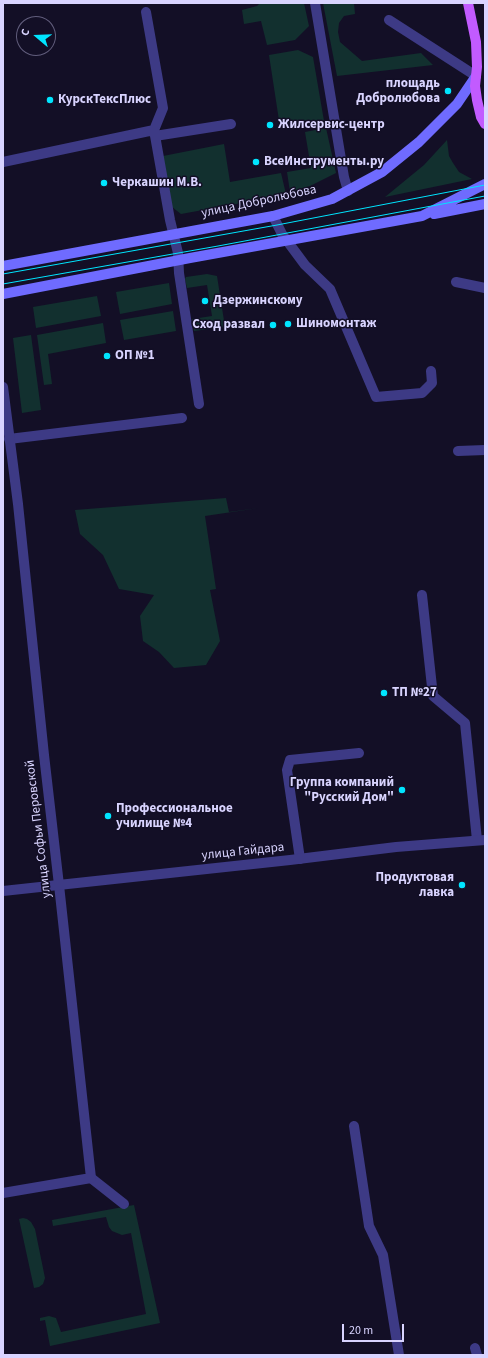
<!DOCTYPE html>
<html>
<head>
<meta charset="utf-8">
<style>
	body { margin:0 }
	#map { position:relative; width:488px; height:1358px; overflow:hidden; background:#130f26; font-family:"Source Sans 3",sans-serif }
	canvas { display:block }
	.frame { position:absolute; inset:0; border:4px solid #d9d4ff; pointer-events:none }
	.north { position:absolute; left:16px; top:16px; width:40px; height:40px; box-sizing:border-box; background:#130f26; border:1px solid #625e7d; border-radius:50%; rotate:289deg; font-size:11px; font-weight:700; line-height:16px; text-align:center; color:#d9d4ff }
	.north::after { content:''; display:block; margin:auto; width:14px; height:18px; background:#00e5ff; clip-path:polygon(50% 0,100% 100%,50% 72%,0 100%) }
	.scale { position:absolute; left:342px; top:1324px; width:62px; height:18px; box-sizing:border-box; border:2px solid #d9d4ff; border-top:0; padding-left:5px; font-size:12px; line-height:14px; white-space:nowrap; color:#d9d4ff; -webkit-text-stroke:3px #130f26; paint-order:stroke }
</style>
</head>
<body>
<div id="map">
<canvas width="488" height="1358"></canvas>
<div class="frame"></div>
<div class="north">С</div>
<div class="scale">20 m</div>
</div>
<script>
const g = document.querySelector('canvas').getContext('2d');
g.lineJoin = 'round';
function paint(path, color) {
  g.fillStyle = color;
  g.fill(path, 'evenodd');
}
function poly(rows) {
  const path = new Path2D();
  for (const r of rows) {
    path.moveTo(r[0], r[1]);
    for (let i = 2; i < r.length; i += 2) path.lineTo(r[i], r[i + 1]);
  }
  return path;
}
function stroke(path, color, width, dash) {
  g.strokeStyle = color;
  g.lineWidth = width;
  g.lineCap = dash ? 'butt' : 'round';
  g.setLineDash(dash || []);
  g.stroke(path);
}
function drawText(font, color, halo, rows, align = 'center') {
  g.font = font + ' "Source Sans 3",sans-serif';
  g.lineWidth = 3;
  g.setLineDash([]);
  g.textBaseline = 'middle';
  g.strokeStyle = halo;
  g.fillStyle = color;
  for (const [text, x, y, turn = 0] of rows) {
    g.save();
    g.translate(x, y);
    g.rotate((+turn || 0) * Math.PI / 180);
    g.textAlign = isNaN(turn) ? turn : align;
    if (halo) g.strokeText(text, 0, 0);
    g.fillText(text, 0, 0);
    g.restore();
  }
}
const green = poly([
	[260,3,304,3,309,26,295,40,267,45,261,21,244,24,242,10,257,6],
	[323,3,354,3,355,14,344,16,339,23,338,32,340,42,362,61,421,53,433,65,337,76],
	[298,50,313,57,324,121,280,127,269,55],
	[326,128,336,173,310,186,290,192,287,172,311,168,305,132],
	[447,140,449,156,453,163,459,172,472,179,385,197,424,165],
	[224,144,230,182,281,173,286,194,258,200,181,214,172,207,163,156],
	[207,274,217,276,225,327,194,331,192,319,212,316,207,285,187,288,185,279,186,277],
	[169,283,172,304,120,314,116,292],
	[97,296,101,316,36,328,33,307],
	[173,311,176,331,124,340,120,320],
	[103,323,106,343,48,354,52,384,44,385,37,335],
	[31,335,41,410,22,413,13,338],
	[226,498,229,512,259,508,205,516,216,589,210,590,220,641,206,665,174,668,159,652,143,641,140,616,154,595,119,589,103,555,80,534,75,510],
	[134,1205,160,1323,50,1346,45,1320,40,1321,40,1318,49,1316,56,1318,61,1332,146,1314,131,1233,122,1235,112,1231,109,1227,106,1217,53,1226,52,1220],
	[23,1218,27,1219,31,1222,35,1229,45,1278,43,1284,39,1287,34,1288,19,1219]
]);
const service = poly([
	[315,3,344,177,348,191],
	[146,12,163,108,154,130],
	[389,20,476,76],
	[155,136,231,124],
	[3,162,154,130,170,220,178,253,179,273,199,404],
	[273,216,282,234,305,265,330,289,376,397,422,393,432,383,431,371],
	[456,282,485,288],
	[9,439,182,418],
	[458,451,485,450],
	[422,595,433,696,465,723,477,840],
	[300,859,287,770,290,760,359,753],
	[354,1126,369,1226,383,1255,399,1355],
	[91,1178,124,1204],
	[475,1348,477,1355]
]);
const minor = poly([
	[3,1193,91,1178,59,885]
]);
const tertiary = poly([
	[3,387,18,504,44,755,59,885],
	[3,891,290,860,396,847,485,840]
]);
const secondary = poly([
	[434,214,485,204],
	[3,266,273,216,332,199,382,172,419,142,457,104,476,76],
	[3,294,190,258,422,216,485,184]
]);
const primary = poly([
	[468,3,476,42,477,67,475,86,477,100,481,117,485,124]
]);
const tram = poly([
	[3,274,277,225,485,185],
	[3,284,218,246,485,196]
]);
const markers = [
	[448,91,4,"#00e5ff"],
	[50,100,4,"#00e5ff"],
	[270,125,4,"#00e5ff"],
	[256,162,4,"#00e5ff"],
	[104,183,4,"#00e5ff"],
	[205,301,4,"#00e5ff"],
	[288,324,4,"#00e5ff"],
	[273,325,4,"#00e5ff"],
	[107,356,4,"#00e5ff"],
	[384,693,4,"#00e5ff"],
	[402,790,4,"#00e5ff"],
	[108,816,4,"#00e5ff"],
	[462,885,4,"#00e5ff"]
];
const poiNames = [
	["площадь",440,84,"right"],
	["Добролюбова",440,99,"right"],
	["КурскТексПлюс",58,100],
	["Жилсервис-центр",278,125],
	["ВсеИнструменты.ру",264,162],
	["Черкашин М.В.",112,183],
	["Дзержинскому",213,301],
	["Шиномонтаж",296,324],
	["Сход развал",265,325,"right"],
	["ОП №1",115,356],
	["ТП №27",392,693],
	["Группа компаний",394,783,"right"],
	["\"Русский Дом\"",394,798,"right"],
	["Профессиональное",116,809],
	["училище №4",116,824],
	["Продуктовая",454,878,"right"],
	["лавка",454,893,"right"]
];
const streetNames = [
	["улица Добролюбова",259,202,-12],
	["улица Софьи Перовской",39,829,-97],
	["улица Гайдара",243,852,-6]
];
paint(green, '#12302f');
stroke(service, '#3d3a85', 10);
stroke(minor, '#3d3a85', 10);
stroke(tertiary, '#3d3a85', 10);
stroke(secondary, '#6f6bff', 10);
stroke(primary, '#c25bff', 10);
stroke(tram, '#00e5ff', 1);
for (const [x, y, r, color] of markers) {
  const dot = new Path2D();
  dot.arc(x, y, r, 0, 2 * Math.PI);
  g.fillStyle = color;
  g.fill(dot);
  stroke(dot, '#130f26', 1.5);
}
drawText('bold 13px', '#d9d4ff', '#130f26', poiNames, 'left');
drawText('13px', '#d9d4ff', '#130f26', streetNames);
</script>
</body>
</html>
